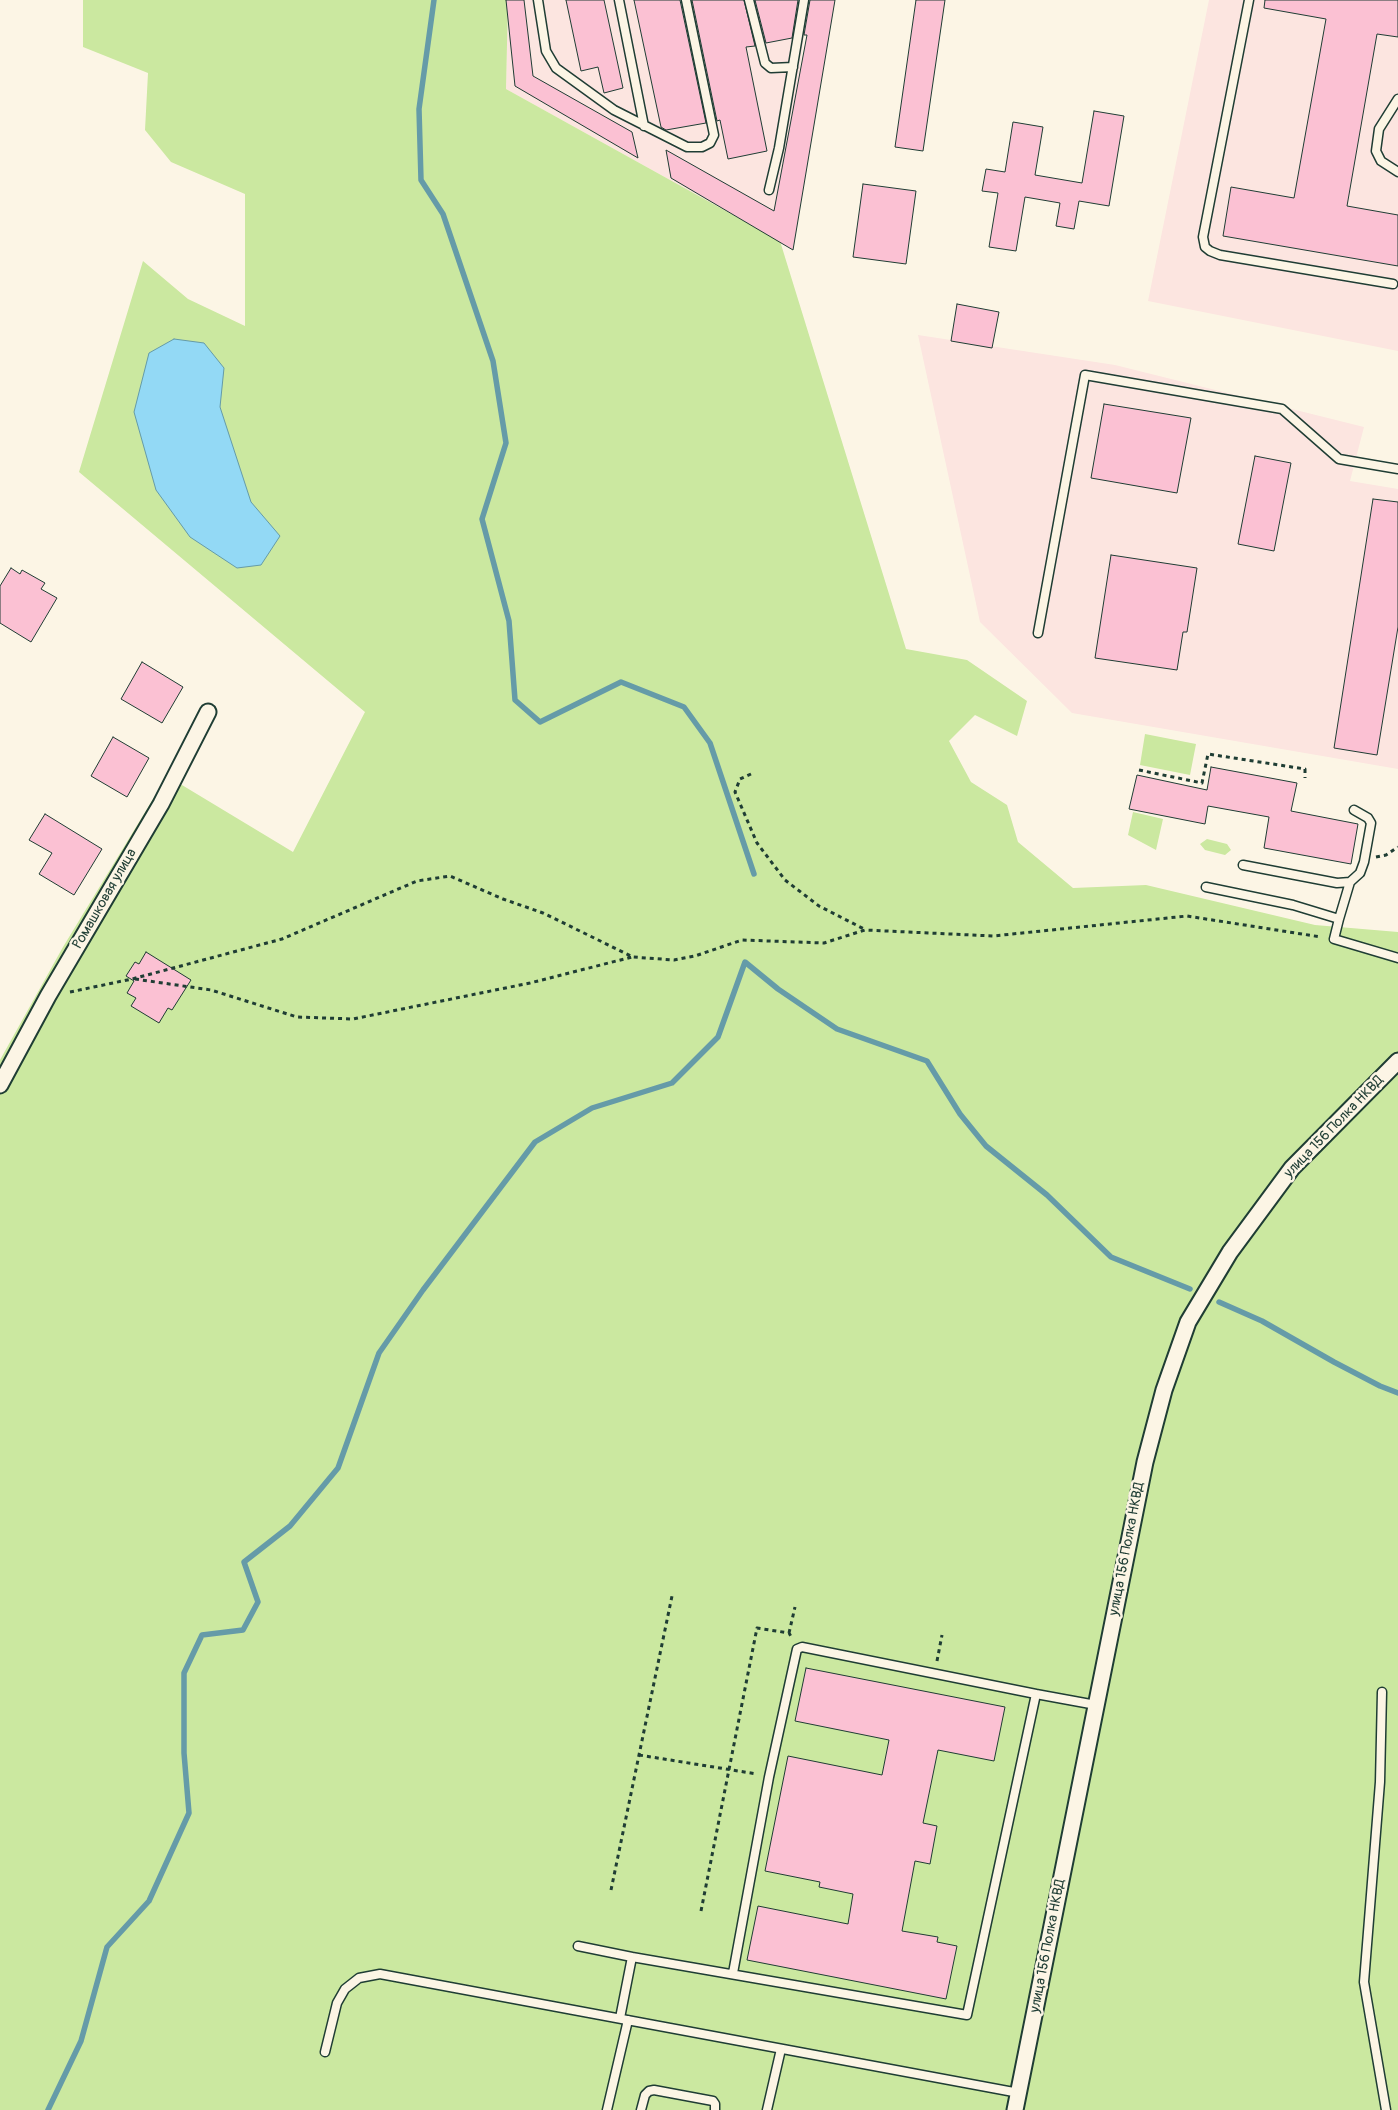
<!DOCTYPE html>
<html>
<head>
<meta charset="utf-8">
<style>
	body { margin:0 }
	canvas { display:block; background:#fcf5e5 }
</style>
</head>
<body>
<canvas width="1398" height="2110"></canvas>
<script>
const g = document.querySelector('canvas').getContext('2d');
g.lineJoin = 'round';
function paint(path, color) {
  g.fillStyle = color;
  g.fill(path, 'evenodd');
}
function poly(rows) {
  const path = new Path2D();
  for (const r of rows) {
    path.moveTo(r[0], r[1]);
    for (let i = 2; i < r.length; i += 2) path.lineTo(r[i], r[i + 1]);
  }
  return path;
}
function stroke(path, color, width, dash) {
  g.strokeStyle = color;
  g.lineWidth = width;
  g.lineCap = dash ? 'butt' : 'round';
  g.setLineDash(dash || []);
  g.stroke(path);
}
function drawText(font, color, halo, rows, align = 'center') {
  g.font = font + ' Pangolin,sans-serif';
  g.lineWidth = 5;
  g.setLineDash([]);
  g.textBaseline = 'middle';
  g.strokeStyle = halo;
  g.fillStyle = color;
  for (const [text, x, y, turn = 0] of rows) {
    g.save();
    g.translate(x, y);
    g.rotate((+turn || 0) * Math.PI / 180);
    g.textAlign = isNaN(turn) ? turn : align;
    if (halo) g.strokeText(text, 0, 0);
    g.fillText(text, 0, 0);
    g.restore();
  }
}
const built = poly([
	[508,0,808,0,780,241,506,89],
	[1209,0,1398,0,1398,351,1148,301],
	[918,335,1115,365,1364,427,1350,481,1398,489,1398,769,1072,713,980,622]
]);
const green = poly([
	[83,0,508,0,506,89,780,241,906,649,967,660,1027,701,1017,736,975,715,949,741,971,782,1007,805,1018,842,1073,888,1146,885,1315,925,1398,932,1398,2110,0,2110,0,1060,63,947,167,776,293,852,365,712,79,472,143,261,188,299,245,326,245,194,171,162,145,130,148,73,83,47],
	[1145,734,1196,744,1190,775,1140,765],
	[1133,812,1163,819,1156,850,1128,835],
	[1207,839,1227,844,1231,850,1225,855,1205,850,1200,844]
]);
const water = poly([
	[174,339,204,343,224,368,220,407,251,502,280,536,261,565,237,568,190,537,156,490,134,412,149,353,174,339]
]);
const stream = poly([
	[434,0,419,109,421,180,443,214,493,361,506,443,482,519,509,621,515,700,540,722,621,682,684,707,710,743,754,874],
	[1219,1302,1262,1321,1334,1362,1380,1386,1398,1393],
	[48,2110,81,2041,107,1947,149,1901,189,1813,184,1753,184,1673,202,1635,243,1630,258,1602,244,1562,290,1526,338,1468,379,1353,423,1290,535,1142,592,1108,672,1083,718,1037,745,962,778,989,837,1029,927,1061,960,1114,986,1146,1047,1195,1111,1257,1190,1289]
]);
const building = poly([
	[506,0,524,0,533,76,632,132,638,158,515,86,506,0],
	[566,0,604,0,623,88,604,93,598,67,581,71,566,0],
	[634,0,680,0,706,123,666,130,661,127,634,0],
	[692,0,744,0,755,46,746,47,767,151,728,159,720,120,717,121,692,0],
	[755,0,798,0,792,38,766,43,755,0],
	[810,0,835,0,793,250,671,178,666,150,774,211,807,35,804,35,810,0],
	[916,0,945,0,923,151,895,147,916,0],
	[1265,0,1398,0,1398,37,1377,34,1347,206,1398,215,1398,266,1223,236,1231,187,1294,198,1326,19,1264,8,1265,0],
	[1094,111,1124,116,1109,206,1079,201,1074,229,1056,226,1060,203,1025,197,1016,251,989,247,998,193,982,191,986,169,1005,172,1013,122,1043,127,1035,175,1082,183,1094,111],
	[863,184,916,191,906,264,853,257,863,184],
	[957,304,999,312,992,348,951,341,957,304],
	[1104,404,1191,418,1177,493,1091,478,1104,404],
	[1255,456,1291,463,1274,551,1238,544,1255,456],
	[1373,499,1398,502,1398,627,1377,755,1334,748,1373,499],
	[1111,555,1197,568,1187,632,1183,632,1177,670,1095,658,1111,555],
	[11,568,20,574,22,570,45,583,41,589,57,598,31,642,0,623,0,586,11,568],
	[142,662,183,687,162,723,121,699,142,662],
	[113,737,149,758,127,797,91,776,113,737],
	[1211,767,1297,783,1291,811,1358,824,1351,864,1264,848,1269,817,1208,806,1205,824,1129,809,1137,775,1207,790,1211,767],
	[45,814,102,849,74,895,39,874,52,853,29,840,45,814],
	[146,952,191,980,172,1010,168,1008,159,1023,131,1006,136,998,127,993,134,981,126,976,135,962,139,964,146,952],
	[806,1668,1005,1707,994,1761,938,1750,923,1823,937,1826,930,1864,915,1861,902,1931,938,1937,937,1942,957,1946,946,1999,747,1960,758,1906,848,1924,853,1894,819,1887,820,1882,765,1871,788,1756,882,1775,889,1740,795,1721,806,1668]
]);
const path = poly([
	[1139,770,1202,783,1208,754,1305,769,1305,778],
	[751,774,740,779,735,792,757,843,785,880,819,906,864,929],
	[1376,857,1386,855,1398,847],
	[135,979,211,990,297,1017,353,1019,530,983,632,957],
	[70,992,132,979,282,939,417,881,450,876,503,899,543,913,633,957,674,960,695,956,742,940,824,943,865,930,993,936,1187,916,1321,937],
	[789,1633,795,1607],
	[937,1661,942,1635],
	[639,1755,757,1774],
	[611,1890,672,1596],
	[701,1911,757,1628,789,1633,792,1638]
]);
const service = poly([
	[538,0,546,51,556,68,614,110,687,147,702,147,710,143,714,135,686,0],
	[619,0,644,126],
	[749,0,765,63,771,68,793,67],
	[1249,0,1203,237,1205,247,1210,251,1220,255,1393,284],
	[1398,99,1379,129,1376,151,1381,161,1398,172],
	[769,190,779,148,804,0],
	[1038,633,1085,375,1282,409,1339,459,1398,469],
	[1243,865,1337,883,1350,882,1360,873,1364,862,1371,823,1368,818,1354,810],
	[1206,887,1293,905,1339,919,1334,939,1398,958],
	[1339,919,1350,882],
	[1382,1692,1380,1782,1364,1982,1386,2110],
	[578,1946,632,1957],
	[733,1973,769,1777,797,1649,802,1647,1036,1694],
	[620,2018,632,1957,967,2015,1036,1694,1096,1705],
	[325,2052,337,2003,345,1989,359,1978,380,1974,1019,2093],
	[607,2110,628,2020],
	[641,2110,645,2095,649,2091,654,2090,713,2101,715,2104,715,2110],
	[767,2110,781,2049]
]);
const minor = poly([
	[0,1085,48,996,161,804,208,712],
	[1015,2110,1145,1462,1164,1390,1188,1322,1230,1252,1292,1168,1398,1061]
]);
const streetNames = [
	["Ромашковая улица",105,899,-60],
	["улица 156 Полка НКВД",1334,1127,-46],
	["улица 156 Полка НКВД",1127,1549,-79],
	["улица 156 Полка НКВД",1048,1946,-79]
];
paint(built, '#fce5e0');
paint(green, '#cbe8a0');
paint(water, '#93d9f5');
stroke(water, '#659ba8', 1);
stroke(stream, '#659ba8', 5.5);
paint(building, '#fbc1d3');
stroke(building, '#1f3d34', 1);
stroke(service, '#1f3d34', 11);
stroke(minor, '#1f3d34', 19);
stroke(path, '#1f3d34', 3, [4, 4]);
stroke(service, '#fcf5e5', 8);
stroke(minor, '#fcf5e5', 15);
drawText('14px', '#1f3d34', '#fcf5e5', streetNames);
</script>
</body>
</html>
